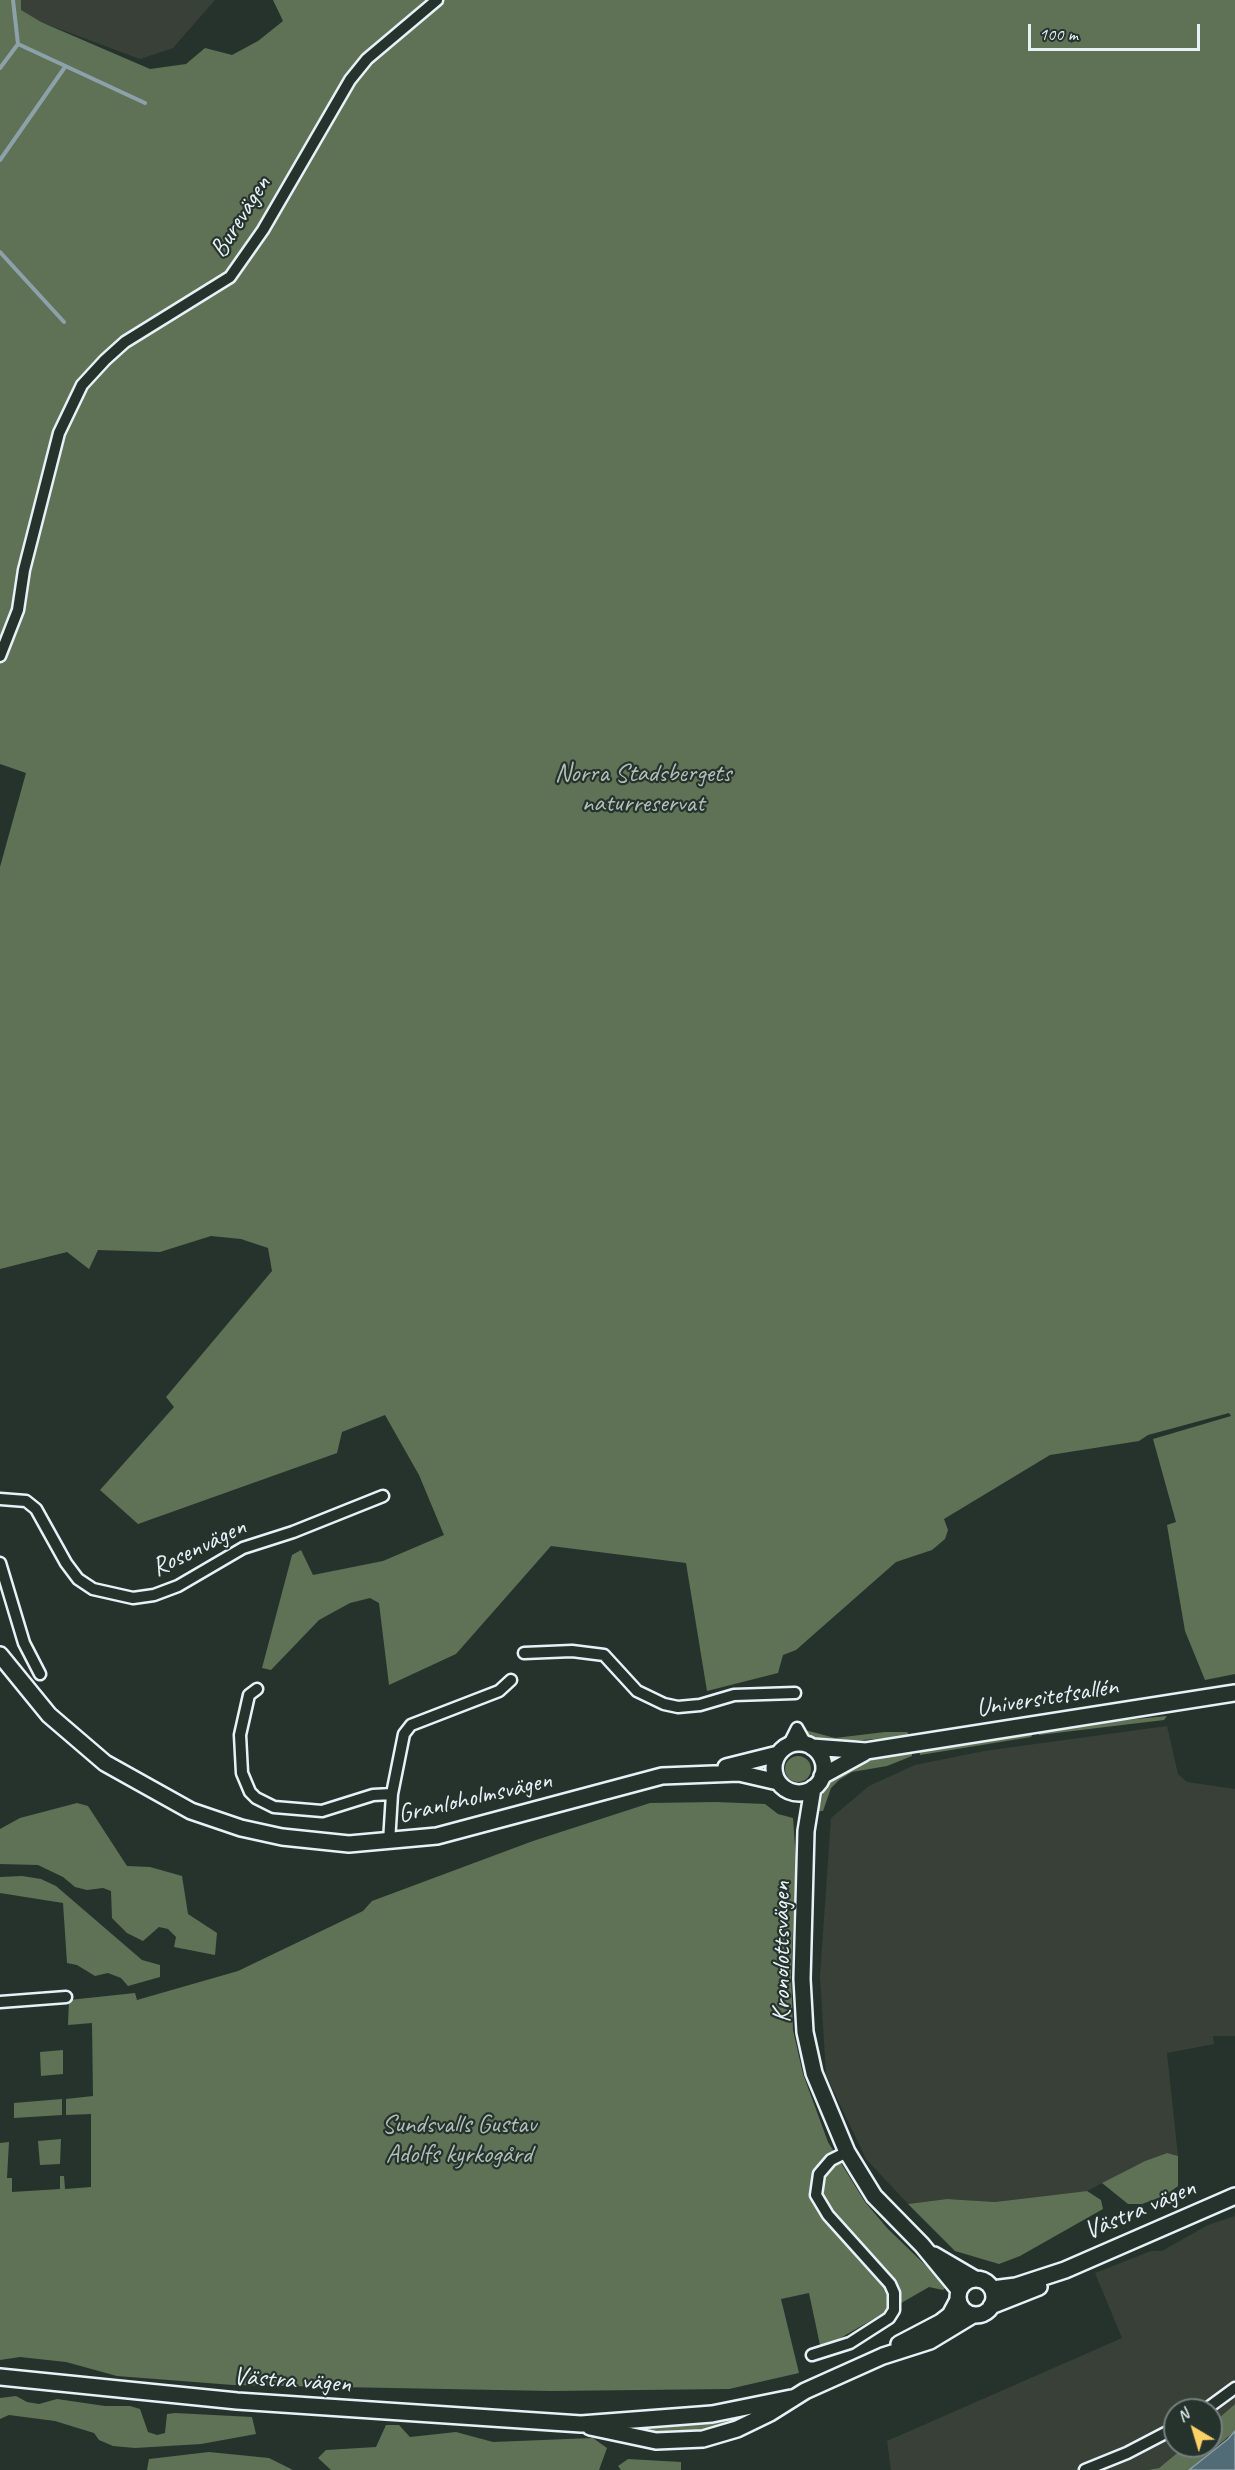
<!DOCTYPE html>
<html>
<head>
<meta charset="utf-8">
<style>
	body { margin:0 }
	#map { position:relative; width:1235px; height:2470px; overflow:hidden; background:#26332d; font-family:Caveat,sans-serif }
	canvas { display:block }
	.north { position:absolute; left:1163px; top:2398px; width:60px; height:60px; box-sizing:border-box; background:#26332d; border:2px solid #747f7e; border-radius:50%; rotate:322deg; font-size:16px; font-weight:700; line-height:24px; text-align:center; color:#e8f1f8 }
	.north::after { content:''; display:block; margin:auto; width:21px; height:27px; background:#ffd166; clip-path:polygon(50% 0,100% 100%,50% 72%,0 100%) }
	.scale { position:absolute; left:1028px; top:24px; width:172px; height:27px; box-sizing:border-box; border:3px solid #e8f1f8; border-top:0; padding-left:8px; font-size:18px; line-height:21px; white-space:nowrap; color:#e8f1f8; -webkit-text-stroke:4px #26332d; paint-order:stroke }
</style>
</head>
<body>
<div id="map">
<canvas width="1235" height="2470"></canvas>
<div class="north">N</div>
<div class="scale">100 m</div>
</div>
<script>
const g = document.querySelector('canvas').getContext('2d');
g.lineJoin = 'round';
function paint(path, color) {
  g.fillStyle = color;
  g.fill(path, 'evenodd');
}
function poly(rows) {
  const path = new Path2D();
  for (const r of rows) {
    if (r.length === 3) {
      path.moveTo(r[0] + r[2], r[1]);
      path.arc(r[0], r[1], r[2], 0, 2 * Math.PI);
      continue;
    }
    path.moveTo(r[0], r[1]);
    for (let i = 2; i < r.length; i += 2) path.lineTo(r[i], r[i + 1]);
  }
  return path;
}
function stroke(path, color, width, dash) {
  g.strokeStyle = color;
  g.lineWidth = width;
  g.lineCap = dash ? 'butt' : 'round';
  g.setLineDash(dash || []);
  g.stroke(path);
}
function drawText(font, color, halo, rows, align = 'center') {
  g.font = font + ' Caveat,sans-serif';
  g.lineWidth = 4.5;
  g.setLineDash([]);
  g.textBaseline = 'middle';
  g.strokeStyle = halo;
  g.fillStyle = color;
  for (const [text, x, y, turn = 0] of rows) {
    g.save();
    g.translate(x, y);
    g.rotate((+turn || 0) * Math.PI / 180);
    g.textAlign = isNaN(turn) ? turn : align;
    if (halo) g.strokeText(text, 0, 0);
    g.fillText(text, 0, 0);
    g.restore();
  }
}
const built = poly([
	[19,0,215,0,173,48,140,59,19,14],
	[1167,1726,1178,1774,1187,1782,1235,1789,1235,2036,1213,2036,1214,2044,1167,2053,1178,2156,1166,2153,1145,2161,1087,2191,995,2202,947,2199,908,2204,866,2159,826,2075,820,1976,831,1818,869,1786,915,1765,984,1751],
	[1235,2216,1235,2404,1211,2425,1211,2410,1175,2410,1175,2446,1186,2446,1175,2457,1158,2468,1148,2470,891,2470,887,2441,1122,2338,1095,2273,1151,2251,1162,2251,1208,2225]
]);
const green = poly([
	[0,0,21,0,21,10,41,22,150,69,186,64,205,48,232,55,258,41,283,21,273,0,1235,0,1235,1674,1205,1680,1185,1631,1167,1525,1176,1522,1153,1439,1231,1416,1229,1413,1148,1435,1139,1441,1050,1455,944,1519,948,1530,945,1539,932,1550,896,1562,796,1650,783,1655,778,1673,707,1691,686,1563,551,1546,456,1654,389,1685,379,1603,370,1598,350,1603,319,1620,271,1670,262,1668,292,1555,301,1550,313,1575,383,1561,444,1535,419,1475,385,1415,342,1432,337,1453,138,1524,100,1490,174,1407,166,1397,272,1271,268,1248,241,1239,211,1236,160,1252,98,1250,89,1269,67,1252,0,1269,0,867,26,773,0,764],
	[1167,1716,1164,1720,1039,1735,1039,1732,1095,1723],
	[805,1730,835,1738,885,1732,907,1732,910,1736,828,1743,815,1740],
	[1033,1734,1031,1737,920,1755,919,1751],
	[912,1753,912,1756,887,1766,852,1772,839,1780,831,1788,823,1811,819,1811,824,1787,830,1779,863,1761],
	[798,1769,13],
	[716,1802,765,1804,778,1814,793,1818,796,1861,791,1975,793,2030,803,2074,828,2142,865,2202,888,2229,947,2286,943,2290,929,2287,830,2344,820,2345,809,2293,781,2299,799,2373,729,2389,551,2391,233,2385,117,2376,66,2362,20,2357,0,2360,0,2143,9,2142,7,2178,12,2178,12,2192,60,2189,60,2176,64,2176,65,2189,91,2187,91,2114,66,2115,66,2099,93,2096,92,2023,68,2025,69,2000,135,1993,137,2000,238,1971,363,1911,372,1901,533,1841,650,1803],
	[77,1803,88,1806,127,1866,150,1867,182,1876,188,1914,217,1933,215,1955,174,1947,176,1937,168,1929,159,1927,143,1941,127,1933,112,1918,111,1891,103,1888,87,1890,75,1887,63,1877,38,1865,0,1864,0,1829,20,1818],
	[22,1876,41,1879,56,1886,142,1960,160,1965,160,1977,128,1986,121,1978,108,1973,95,1976,77,1965,67,1963,63,1903,0,1893,0,1877],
	[63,2050,63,2074,41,2076,40,2052],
	[62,2099,62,2115,14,2118,14,2103],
	[61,2139,60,2164,40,2165,38,2141],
	[1167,2153,1178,2156,1178,2186,1166,2195,1142,2204,1128,2204,1102,2183,1145,2161],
	[1087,2191,1101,2200,1103,2209,1020,2256,999,2264,955,2251,908,2204,947,2199,995,2202],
	[16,2396,27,2402,39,2404,57,2399,105,2406,130,2406,140,2409,148,2432,157,2435,165,2433,167,2414,175,2413,252,2417,256,2434,201,2444,135,2448,113,2446,99,2440,94,2433,55,2421,9,2415,0,2419,0,2398],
	[1235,2404,1235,2431,1189,2470,1148,2470,1159,2468,1186,2446,1211,2446,1211,2425],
	[758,2411,734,2423,706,2431,676,2434,657,2434,612,2425,677,2425],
	[386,2425,399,2425,410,2437,456,2432,493,2442,593,2438,607,2448,599,2470,331,2470,318,2458,326,2450,376,2447],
	[209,2452,269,2458,293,2470,147,2470,149,2459],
	[628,2459,681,2462,681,2470,621,2470,618,2466]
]);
const water = poly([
	[1235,2431,1235,2470,1189,2470,1228,2439,1235,2431]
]);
const stream = poly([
	[13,0,18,44,145,103],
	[0,68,18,44],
	[0,160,65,67],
	[0,252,64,322]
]);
const street = poly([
	[0,656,18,610,24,570,59,433,82,385,105,360,125,342,230,277,263,230,350,80,367,59,437,0],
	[0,1499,26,1501,36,1509,66,1563,78,1579,93,1589,133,1598,154,1595,178,1586,243,1548,293,1532,383,1496],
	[0,1563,24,1643,40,1674],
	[524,1653,572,1651,604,1655,637,1691,664,1704,678,1707,700,1705,734,1695,795,1693],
	[257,1689,249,1695,240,1735,242,1773,250,1792,256,1798,274,1807,322,1811,373,1795,392,1794,389,1842],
	[788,1746,797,1728,806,1744],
	[392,1794,404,1734,411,1725,499,1691,511,1680],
	[0,2002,66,1997],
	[812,2355,850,2343,889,2318,894,2310,894,2293,890,2284,828,2215,816,2195,819,2174,831,2160,847,2152],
	[1205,2410,1235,2388],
	[1085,2470,1127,2453,1175,2428]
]);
const secondary = poly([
	[0,1655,49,1715,105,1763,191,1811,241,1828,282,1837,349,1844,437,1836,662,1776,739,1773,778,1782],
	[799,1768,25],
	[812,1747,866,1751,1235,1693],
	[726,1767,778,1754],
	[822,1776,864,1753],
	[813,1788,806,1831,802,1979,805,2032,814,2073,847,2152,874,2196,922,2245,959,2290],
	[934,2255,975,2279],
	[976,2297,18],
	[992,2289,1016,2286,1065,2270,1235,2196],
	[991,2306,1039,2287],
	[899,2344,941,2322,950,2315,958,2300],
	[0,2377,237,2401,581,2424,712,2414,791,2398],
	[590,2427,656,2441,703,2439,737,2429,770,2413,805,2391,883,2356,930,2341,973,2315]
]);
const streetNames = [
	["Burevägen",241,217,-58],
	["Rosenvägen",199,1548,-26],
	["Universitetsallén",1047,1698,-9],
	["Granloholmsvägen",475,1798,-13],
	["Kronolottsvägen",782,1952,-90],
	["Västra vägen",1140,2210,-23],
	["Västra vägen",292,2381,4]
];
const parkNames = [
	["Norra Stadsbergets",643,774],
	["naturreservat",643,804],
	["Sundsvalls Gustav",459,2125],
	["Adolfs kyrkogård",459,2155]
];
paint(built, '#394037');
paint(green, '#5f7256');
paint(water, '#516c76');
stroke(water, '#8da1aa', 1.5);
stroke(stream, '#8da1aa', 4);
stroke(street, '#e8f1f8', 15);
stroke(secondary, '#e8f1f8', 20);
stroke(street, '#26332d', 10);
stroke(secondary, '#26332d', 15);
drawText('26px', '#e8f1f8', '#26332d', streetNames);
drawText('26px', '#b1beb7', '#26332d', parkNames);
</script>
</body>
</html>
